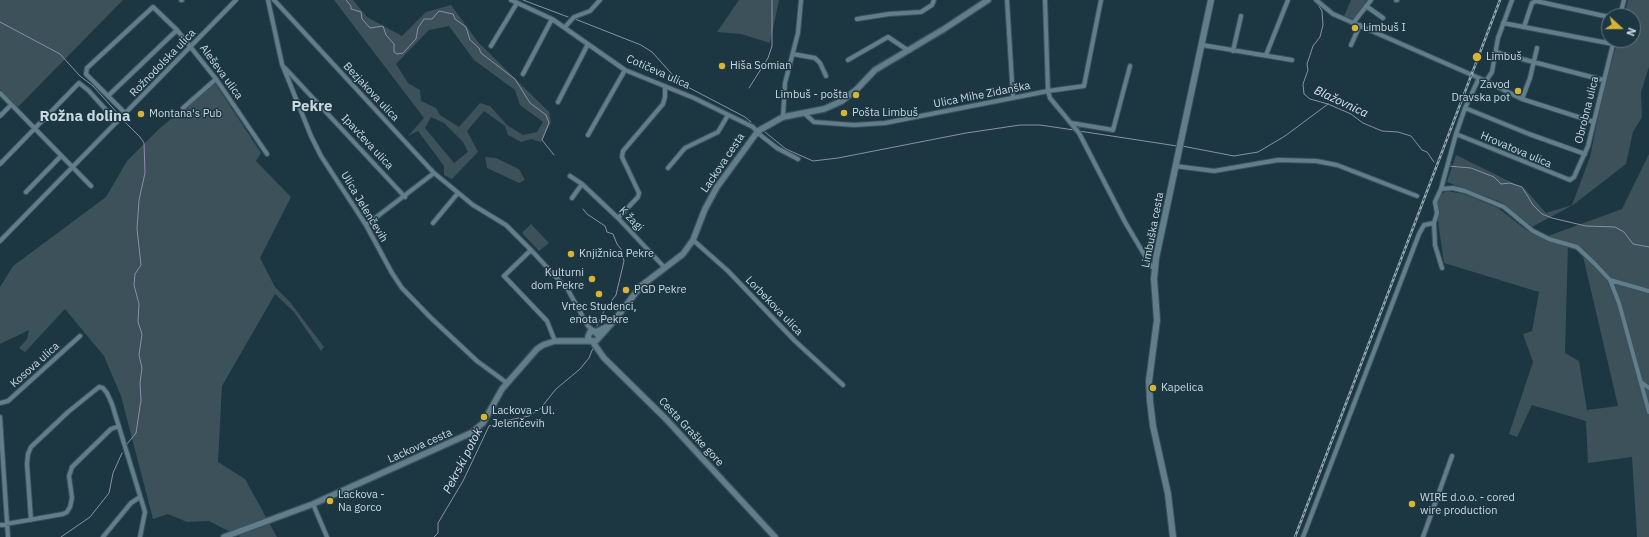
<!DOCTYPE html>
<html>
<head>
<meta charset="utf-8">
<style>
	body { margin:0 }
	#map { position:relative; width:1649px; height:537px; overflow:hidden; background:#1c3742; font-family:"IBM Plex Sans",sans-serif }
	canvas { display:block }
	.north { position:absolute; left:1601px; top:8px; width:40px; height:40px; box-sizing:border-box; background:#1c3742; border:1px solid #627881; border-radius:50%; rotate:111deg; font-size:11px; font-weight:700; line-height:16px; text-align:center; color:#cad9e0 }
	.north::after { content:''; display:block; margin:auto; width:14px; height:18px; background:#d8b434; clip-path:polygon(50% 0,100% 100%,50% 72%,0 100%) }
</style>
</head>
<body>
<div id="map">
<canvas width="1649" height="537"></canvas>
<div class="north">N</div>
</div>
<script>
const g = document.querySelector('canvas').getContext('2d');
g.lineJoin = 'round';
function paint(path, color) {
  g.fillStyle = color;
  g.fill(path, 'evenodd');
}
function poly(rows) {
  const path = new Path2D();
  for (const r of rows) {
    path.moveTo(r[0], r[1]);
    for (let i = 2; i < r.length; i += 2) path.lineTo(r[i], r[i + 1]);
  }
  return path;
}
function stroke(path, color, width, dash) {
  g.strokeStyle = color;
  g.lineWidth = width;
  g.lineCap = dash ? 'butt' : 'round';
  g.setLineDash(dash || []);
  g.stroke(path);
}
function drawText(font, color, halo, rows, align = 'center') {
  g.font = font + ' "IBM Plex Sans",sans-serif';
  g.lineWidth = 3;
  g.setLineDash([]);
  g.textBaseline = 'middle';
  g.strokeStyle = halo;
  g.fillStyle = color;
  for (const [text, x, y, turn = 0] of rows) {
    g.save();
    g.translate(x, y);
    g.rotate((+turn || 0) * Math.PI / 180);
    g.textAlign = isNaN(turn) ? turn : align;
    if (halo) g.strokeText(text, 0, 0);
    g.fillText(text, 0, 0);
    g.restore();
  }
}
const green = poly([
	[0,0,123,0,16,109,0,89],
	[334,0,353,0,367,17,402,36,426,12,451,5,478,42,549,112,551,122,541,142,531,139,521,142,508,135,505,126,484,111,467,131,478,152,452,179,444,175,444,166,418,131,408,136,424,118],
	[449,26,474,60,515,90,520,105,543,122,537,132,523,135,507,125,490,106,480,103,459,127,440,115,436,108,421,101,420,90,408,83,396,64,429,30],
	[431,117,444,123,463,142,468,152,454,163,425,128],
	[739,0,779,0,770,43,741,34,717,32],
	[1351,0,1367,0,1353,19,1344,16],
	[1628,0,1649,0,1649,67,1641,92,1642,117,1633,132,1626,164,1573,205,1532,227,1501,202,1447,182,1456,155,1525,189,1546,213,1572,205,1590,157,1605,83,1618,40,1633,40,1633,16,1624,16],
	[215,83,261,153,256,161,291,197,260,258,275,287,290,302,324,347,321,351,294,312,275,294,222,386,218,462,245,479,277,537,240,537,209,521,187,522,168,514,153,519,121,396,104,356,65,309,25,352,19,348,27,339,29,330,0,344,0,287,13,266,106,197,127,161,160,128],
	[1649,154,1649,537,1637,537,1632,457,1588,463,1586,421,1532,405,1517,437,1509,434,1533,362,1523,334,1532,331,1539,292,1444,263,1438,221,1438,200,1441,194,1447,191,1464,194,1498,208,1525,229,1538,236,1551,241,1568,245,1565,353,1579,361,1587,410,1618,406,1582,252,1573,243,1548,236,1622,209],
	[485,157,496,158,519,169,525,180,519,183,487,168],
	[531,224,549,243,539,251,522,233]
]);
const stream = poly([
	[346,0,351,6,351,9,361,12,362,19,370,28,383,26,386,35,394,44,394,52,397,54,403,53,416,39,418,28,424,19,432,19,439,11,453,14,455,19,466,27,470,40,479,48,481,53,515,79,530,103,546,115,549,123,542,140,554,155],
	[523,0,568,17],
	[1317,3,1322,11,1323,25,1320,37,1313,46,1307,64,1308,70,1303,84,1304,94,1310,99,1328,104,1351,114,1363,123,1382,131,1398,132,1411,136,1422,150,1427,152,1434,162],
	[575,19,641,45,652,52,680,83,745,117,751,122],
	[0,22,60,54,80,76,93,86,120,116],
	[749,88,768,58,772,46,772,0],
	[123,120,140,137,144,143,145,173,139,200,137,229,141,265,135,274,134,285,139,304,138,322,142,334,139,355,142,368,140,383,141,400,136,433,127,444],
	[1079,131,1177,146],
	[765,132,786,149,813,161,838,158,966,133,1020,125,1040,125,1074,130],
	[1182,146,1234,156,1258,152,1285,136,1328,104],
	[1448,166,1471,168,1494,177,1501,184,1510,183,1522,187,1533,205,1542,214,1552,218,1586,226,1615,227,1624,232,1633,244,1649,247],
	[583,209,587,214,605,226,607,232,613,234,617,244,621,249,624,261,616,295,604,311,597,326],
	[61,537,90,517,109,493,113,473,122,453],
	[434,537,438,533,438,523,463,481,489,426,504,421,529,416,540,409,556,389,580,369,589,358,593,348]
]);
const minor = poly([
	[181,0,182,0],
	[268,0,282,64,311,136,321,156,366,225,392,273,402,288,431,318,477,361,507,383],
	[274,0,434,173,473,205,506,225,531,250,568,290,588,326,594,331],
	[511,0,552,19,625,70,694,98,753,127,759,134,777,148,798,159],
	[1007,0,1013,98],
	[1045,0,1048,91,1050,98,1079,133,1125,222,1151,266,1155,269],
	[1316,0,1333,14,1479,78],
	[1396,0,1397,0],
	[1366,6,1383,18],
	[1620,16,1624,0],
	[857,19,889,14,921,12,932,5,934,0],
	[1354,22,1371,0],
	[1503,23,1613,44],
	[565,27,574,17,590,11,600,0],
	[1524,27,1532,3,1536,1,1609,17],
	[1202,45,1292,60],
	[1351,45,1360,25],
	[491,46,517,3],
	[1233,51,1241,16],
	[1495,52,1603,80],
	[793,54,815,58,820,63,826,76],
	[1266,55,1288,0],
	[848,60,888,37,909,51],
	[285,68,405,197],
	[523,74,552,19],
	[1486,81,1522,99,1594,122],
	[0,93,91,186],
	[108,96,177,30],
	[1522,99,1530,78,1537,48],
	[558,102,588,44],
	[183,108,216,79],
	[1465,108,1529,134,1585,154],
	[804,113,814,122,854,125,885,123,1048,91,1084,86,1101,0],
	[126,114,86,74,87,68,153,7,177,30,216,79,267,154],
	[0,116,11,105],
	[783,117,785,83,798,33,801,0],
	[1071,123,1113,130,1130,66],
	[1456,134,1570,180,1574,177,1588,146,1614,40],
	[588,135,625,70],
	[0,164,79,83,88,90,117,122],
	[1175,166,1214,171,1278,160,1316,161,1337,165,1417,196],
	[668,168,685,148,718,132,728,115],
	[570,176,582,184,618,218,665,268],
	[1441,189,1453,188,1465,191,1504,207,1533,231,1549,239,1577,247,1595,264,1610,280,1619,303,1649,412],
	[26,192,61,156],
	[572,198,582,184],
	[618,218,638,197,639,193,622,157,623,151,663,104,665,97,665,86],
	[433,223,458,193],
	[1434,223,1435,245,1442,268],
	[366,225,434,173],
	[693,240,728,271,795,341,843,385],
	[0,241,236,0],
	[531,250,504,276,547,321,555,341],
	[1610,280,1649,291],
	[1641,382,1649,388],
	[0,403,8,401,80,336],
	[0,417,8,537],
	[313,504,327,537],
	[31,520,27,464,28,454,31,447,68,412,99,387,103,388,107,393,112,404,145,512,140,537],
	[0,525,63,514,67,512,70,507,72,498,69,476,72,467,111,429,119,426],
	[103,537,131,503,140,497],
	[1303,537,1419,234,1424,225,1434,223,1437,213,1435,202,1441,189,1456,134,1465,108,1479,78,1486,81,1492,72,1498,38,1512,0],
	[1423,537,1452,456]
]);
const tertiary = poly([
	[596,332,606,327],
	[590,341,588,337,590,332,594,331,598,335],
	[592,341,604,358,665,418,775,537],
	[224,537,313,504,471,433,483,423,502,389,537,349,543,345,555,341,596,341,613,322,641,286,683,254,693,240,705,209,717,187,758,131,783,117,824,109,842,101,857,89,875,70,944,29,988,0]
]);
const secondary = poly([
	[1173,537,1168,494,1153,426,1150,401,1149,381,1157,320,1154,279,1156,258,1211,0]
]);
const rail = poly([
	[1295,537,1500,0]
]);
const markers = [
	[1355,28,4,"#d8b434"],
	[1477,57,5,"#d8b434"],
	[722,66,4,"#d8b434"],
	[1518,91,4,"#d8b434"],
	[856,95,4,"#d8b434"],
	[844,113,4,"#d8b434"],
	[141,114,4,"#d8b434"],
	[571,254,4,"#d8b434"],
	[592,279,4,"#d8b434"],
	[626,290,4,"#d8b434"],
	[599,294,4,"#d8b434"],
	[1153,388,4,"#d8b434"],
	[484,417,4,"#d8b434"],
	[330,501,4,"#d8b434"],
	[1412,504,4,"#d8b434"]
];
const poiNames = [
	["Limbuš I",1363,28],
	["Limbuš",1486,57],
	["Hiša Somian",730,66],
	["Zavod",1510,85,"right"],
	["Dravska pot",1510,98,"right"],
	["Limbuš - pošta",848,95,"right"],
	["Pošta Limbuš",852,113],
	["Montana's Pub",149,114],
	["Knjižnica Pekre",579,254],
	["Kulturni",584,273,"right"],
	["dom Pekre",584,286,"right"],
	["PGD Pekre",634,290],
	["Vrtec Studenci,",599,307,"center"],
	["enota Pekre",599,320,"center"],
	["Kapelica",1161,388],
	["Lackova - Ul.",492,411],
	["Jelenčevih",492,424],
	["Lackova -",338,495],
	["Na gorco",338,508],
	["WIRE d.o.o. - cored",1420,498],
	["wire production",1420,511]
];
const streetNames = [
	["Rožnodolska ulica",163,63,-46],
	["Aleševa ulica",221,72,54],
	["Cotičeva ulica",658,72,24],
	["Bezjakova ulica",371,92,47],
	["Ulica Mihe Zidanška",982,95,-11],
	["Obrobna ulica",1587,110,-76],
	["Ipavčeva ulica",367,142,47],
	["Hrovatova ulica",1516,150,23],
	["Lackova cesta",723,163,-56],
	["Ulica Jelenčevih",364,207,59],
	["K žagi",631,219,46],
	["Limbuška cesta",1153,230,-79],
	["Lorbekova ulica",774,306,46],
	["Kosova ulica",35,365,-42],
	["Cesta Graške gore",691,432,47],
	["Lackova cesta",420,446,-24]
];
const waterNames = [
	["Blažovnica",1341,102,25],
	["Pekrski potok",463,461,-63]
];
const districtNames = [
	["Pekre",312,107],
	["Rožna dolina",85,117]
];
paint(green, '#3c515a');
stroke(stream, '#8a90a9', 1);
stroke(minor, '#3b525c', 6);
stroke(tertiary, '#3b525c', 8);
stroke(secondary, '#3b525c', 8);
stroke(minor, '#627e8b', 4);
stroke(tertiary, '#627e8b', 5.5);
stroke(secondary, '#627e8b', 6);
stroke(rail, '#94a7af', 2.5);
stroke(rail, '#1c3742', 1, [3]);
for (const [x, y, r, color] of markers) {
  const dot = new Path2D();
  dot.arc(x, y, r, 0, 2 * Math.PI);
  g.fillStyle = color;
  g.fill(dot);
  stroke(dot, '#1c3742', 1.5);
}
drawText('11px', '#cad9e0', '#1c3742', poiNames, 'left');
drawText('11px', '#cad9e0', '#1c3742', streetNames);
drawText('italic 12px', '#dde0f7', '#1c3742', waterNames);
drawText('bold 15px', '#cad9e0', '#1c3742', districtNames);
</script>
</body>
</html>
